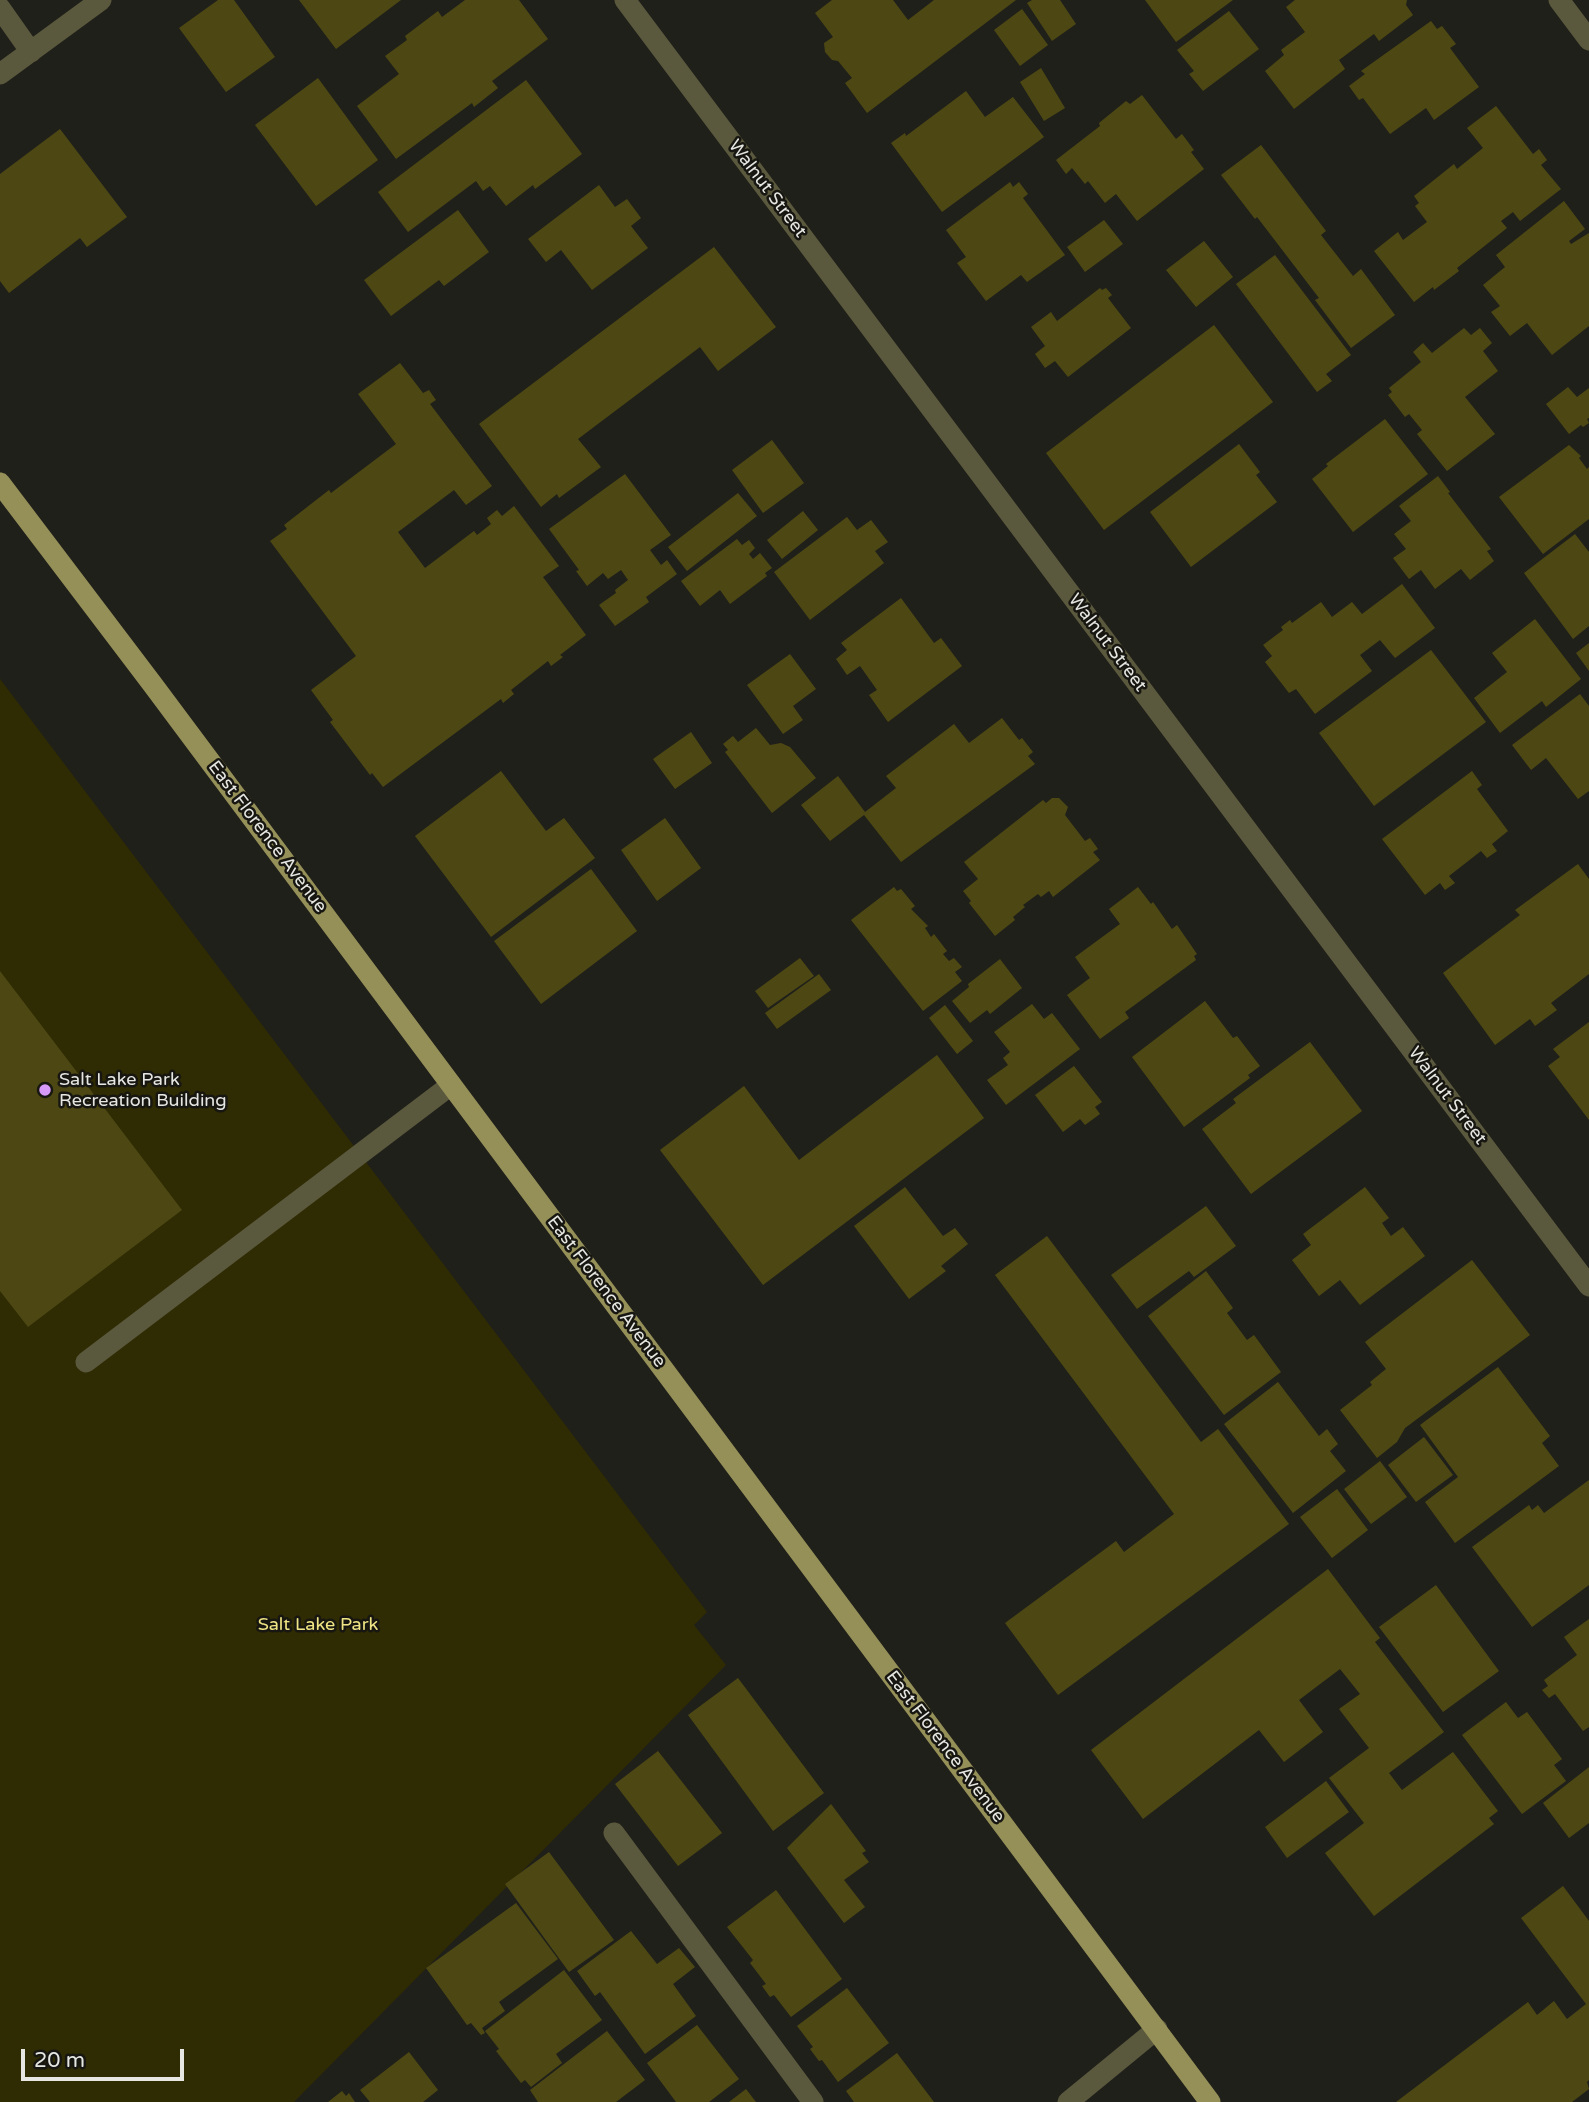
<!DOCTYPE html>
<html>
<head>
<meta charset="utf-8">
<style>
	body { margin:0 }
	#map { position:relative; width:1589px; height:2102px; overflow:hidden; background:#20201a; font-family:"Varela Round",sans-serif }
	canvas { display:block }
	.scale { position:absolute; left:21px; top:2049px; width:163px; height:32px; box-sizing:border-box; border:4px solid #e6e6e2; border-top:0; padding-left:9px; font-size:21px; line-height:24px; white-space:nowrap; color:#e6e6e2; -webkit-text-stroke:5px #171611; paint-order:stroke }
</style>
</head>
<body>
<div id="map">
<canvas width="1589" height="2102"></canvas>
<div class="scale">20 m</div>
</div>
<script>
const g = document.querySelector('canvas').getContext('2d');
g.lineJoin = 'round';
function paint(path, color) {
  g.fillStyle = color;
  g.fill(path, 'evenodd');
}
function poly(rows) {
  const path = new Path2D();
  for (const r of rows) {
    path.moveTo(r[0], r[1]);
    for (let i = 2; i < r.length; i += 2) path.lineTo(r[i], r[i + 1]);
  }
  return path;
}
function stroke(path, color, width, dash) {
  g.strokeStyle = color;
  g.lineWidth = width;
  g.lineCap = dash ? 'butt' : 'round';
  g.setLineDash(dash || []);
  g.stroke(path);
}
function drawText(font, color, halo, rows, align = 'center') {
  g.font = font + ' "Varela Round",sans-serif';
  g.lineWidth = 5;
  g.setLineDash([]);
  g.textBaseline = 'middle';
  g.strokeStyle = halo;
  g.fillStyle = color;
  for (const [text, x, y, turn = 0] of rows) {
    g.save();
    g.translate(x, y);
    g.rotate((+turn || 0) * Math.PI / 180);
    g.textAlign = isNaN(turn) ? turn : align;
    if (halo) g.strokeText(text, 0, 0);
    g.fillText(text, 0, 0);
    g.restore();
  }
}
const green = poly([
	[0,679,707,1612,694,1625,726,1665,294,2102,0,2102]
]);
const building = poly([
	[218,0,234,0,275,57,226,92,179,28],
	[299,0,401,0,336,49],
	[465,0,519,0,548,39,492,81,498,88,474,107,472,103,396,159,357,106,399,74,385,56,407,40,405,36,438,11,442,17],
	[832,0,893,0,908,20,934,0,1016,0,867,113,845,83,852,78,838,61,832,60,825,52,824,43,833,37,815,13],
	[1032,0,1060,0,1076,24,1052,41,1027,3],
	[1145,0,1233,0,1176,42],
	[1295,0,1407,0,1406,5,1413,15,1379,41,1374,34,1339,60,1345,69,1294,109,1265,71,1284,55,1281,50,1305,32,1286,7],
	[1022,9,1048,45,1020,66,994,30],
	[1229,11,1259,49,1203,91,1189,74,1194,71,1177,50],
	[1431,21,1437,29,1442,26,1456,44,1450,48,1479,87,1434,120,1426,108,1390,134,1363,98,1359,100,1349,86,1365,74,1361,71],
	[1041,68,1065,108,1044,121,1020,82],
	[318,78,378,160,316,206,255,125],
	[526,80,582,154,535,189,533,185,506,206,490,186,483,191,476,181,408,232,378,192],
	[966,91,985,117,1013,97,1044,137,942,212,891,143,905,133,906,136],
	[1142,95,1176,139,1182,134,1194,150,1191,152,1204,169,1137,221,1116,194,1105,203,1088,181,1085,184,1072,168,1066,174,1056,160,1100,126,1099,123,1126,101,1130,104],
	[1496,106,1533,154,1539,149,1547,160,1541,165,1561,189,1520,221,1513,212,1501,221,1507,228,1457,268,1459,271,1434,290,1433,287,1414,302,1374,251,1398,232,1403,240,1427,222,1415,206,1419,203,1414,196,1454,164,1457,169,1483,148,1467,128],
	[60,129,127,217,87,247,80,238,9,293,0,281,0,174],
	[1261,145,1326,231,1321,235,1353,276,1361,269,1395,315,1351,348,1315,300,1319,298,1257,217,1255,219,1221,175],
	[1010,182,1013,187,1019,182,1028,194,1023,198,1065,255,1027,282,1021,275,986,301,957,263,966,257,946,230],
	[599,185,615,207,627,199,641,218,631,226,648,248,592,290,561,250,546,262,528,239],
	[1564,201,1585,229,1569,241,1571,244,1589,233,1589,326,1552,355,1527,323,1510,336,1491,312,1500,306,1483,285,1505,267,1496,255],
	[458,210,489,252,444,286,439,280,391,316,364,280],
	[1104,220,1123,244,1085,272,1067,247],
	[1204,241,1233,277,1196,307,1166,270],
	[714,247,776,327,718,371,700,347,578,439,601,467,559,498,557,494,541,507,479,424],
	[1275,255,1351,355,1326,374,1332,381,1317,392,1236,284],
	[1100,288,1102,290,1106,288,1112,295,1108,298,1131,328,1068,377,1055,361,1045,368,1035,354,1045,346,1031,327,1051,312,1057,321],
	[1214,325,1273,402,1104,530,1046,453],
	[1464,328,1471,335,1480,328,1492,343,1483,351,1498,371,1465,397,1495,434,1447,471,1417,434,1422,430,1409,414,1405,417,1388,395,1392,392,1389,388,1421,362,1413,352,1423,343,1432,353],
	[400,363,423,393,429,390,436,400,430,404,492,486,466,505,454,490,398,532,425,568,474,531,477,535,491,524,487,518,497,510,502,516,514,506,559,566,543,577,586,635,560,655,563,657,551,666,548,661,511,690,514,694,503,703,501,699,383,787,372,773,370,775,330,722,333,720,311,690,356,656,270,541,287,529,284,525,329,490,331,493,396,444,358,394],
	[1568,387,1577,397,1589,388,1589,418,1587,419,1589,423,1583,427,1581,425,1569,434,1546,404],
	[1385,419,1428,474,1353,532,1312,479,1328,466,1326,464],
	[772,440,804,483,763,513,732,470],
	[1239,444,1260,472,1256,475,1277,502,1191,567,1150,512],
	[1569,445,1581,456,1579,458,1587,469,1589,467,1589,519,1543,554,1499,497],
	[625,474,671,535,650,550,661,565,667,560,677,574,646,597,649,602,615,626,599,605,616,593,615,590,628,580,621,570,608,579,603,573,587,586,576,571,579,570,549,529],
	[1438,476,1450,492,1448,493,1491,549,1487,551,1494,561,1470,580,1461,569,1435,589,1421,570,1409,579,1393,558,1406,549,1394,534,1411,521,1399,506],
	[738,493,757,516,687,571,668,547],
	[803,511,818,530,782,559,767,540],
	[847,517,857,530,871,520,888,542,875,551,884,563,810,620,774,572],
	[1575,534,1589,552,1589,626,1573,639,1524,573],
	[737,539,742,545,749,540,755,548,749,554,753,559,760,553,772,568,765,573,767,576,730,604,720,590,700,606,681,581],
	[1402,584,1435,628,1395,658,1380,640,1360,655,1372,671,1315,714,1296,689,1289,693,1265,662,1272,656,1263,645,1283,630,1281,627,1290,620,1292,623,1321,602,1332,617,1352,602,1362,614],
	[901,598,934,643,941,638,962,666,888,722,869,695,877,690,860,666,847,675,836,659,847,650,841,643],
	[1535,619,1581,679,1546,707,1542,701,1500,733,1474,698,1507,672,1492,653],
	[1589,643,1589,671,1576,653],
	[1431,650,1486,722,1374,806,1319,733],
	[790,654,816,689,793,706,803,720,783,734,747,685],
	[1580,694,1589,706,1589,791,1578,799,1546,758,1531,770,1512,745],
	[1002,718,1019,740,1022,738,1033,752,1028,756,1035,764,901,862,864,815,830,841,801,805,838,776,865,812,896,788,886,776,954,724,969,743],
	[756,728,770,745,781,743,790,747,816,778,772,813,725,752,728,750,723,744,733,736,738,742],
	[691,732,712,763,675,789,653,759],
	[501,771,546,831,564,818,595,858,491,937,415,836],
	[1472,771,1482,785,1477,789,1508,831,1492,844,1497,851,1487,858,1481,851,1449,876,1455,883,1445,890,1440,883,1425,895,1382,839],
	[1052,798,1059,798,1068,807,1065,815,1085,841,1090,838,1098,849,1093,852,1100,860,1053,897,1049,891,1041,897,1038,894,1023,905,1025,907,1013,917,1015,920,995,936,969,903,971,901,963,891,978,879,964,862,1043,800,1046,803],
	[665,818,701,868,657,901,621,850],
	[1578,864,1589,879,1589,974,1551,1003,1557,1010,1535,1026,1530,1019,1495,1045,1443,973,1520,915,1515,910],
	[591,869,637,931,541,1004,494,941],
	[894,887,897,891,901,889,915,906,911,909,928,926,925,928,931,937,934,934,947,951,943,954,949,961,954,958,962,967,955,972,962,981,923,1011,851,920],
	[1138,887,1151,904,1153,902,1172,929,1177,925,1197,954,1194,956,1196,960,1125,1012,1129,1018,1100,1039,1067,995,1090,978,1075,957,1120,924,1109,909],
	[800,958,814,976,768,1008,755,991],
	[1000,959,1022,988,990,1014,987,1010,970,1023,952,1001,969,987,968,984],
	[0,971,182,1210,28,1327,0,1291],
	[819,974,831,990,777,1029,765,1013],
	[1205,1001,1233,1038,1237,1036,1260,1066,1248,1075,1250,1078,1184,1127,1132,1057],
	[1032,1004,1044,1019,1052,1013,1080,1049,1006,1105,987,1080,1008,1065,1003,1058,1010,1052,994,1032],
	[945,1005,973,1041,957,1054,929,1018],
	[1589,1022,1589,1120,1548,1066,1560,1057,1553,1049],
	[1310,1042,1362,1111,1251,1194,1202,1129,1236,1103,1233,1099],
	[937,1055,984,1118,763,1285,660,1150,744,1086,799,1160],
	[1074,1066,1102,1102,1095,1107,1100,1114,1085,1125,1080,1119,1063,1132,1035,1095],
	[905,1187,943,1236,955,1228,968,1244,941,1266,946,1271,909,1299,854,1226],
	[1365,1187,1389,1218,1382,1223,1391,1236,1403,1227,1425,1256,1360,1305,1340,1280,1319,1296,1292,1260,1311,1245,1303,1234],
	[1206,1206,1236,1246,1194,1277,1189,1271,1137,1309,1111,1275],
	[1047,1236,1201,1442,1218,1429,1289,1524,1058,1695,1005,1623,1116,1541,1124,1552,1174,1514,995,1275],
	[1472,1260,1530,1335,1405,1428,1397,1442,1377,1458,1340,1410,1372,1385,1370,1382,1386,1369,1365,1342],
	[1206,1271,1233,1308,1227,1313,1247,1340,1254,1335,1281,1372,1224,1415,1148,1316],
	[1498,1367,1550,1436,1542,1443,1559,1466,1455,1543,1425,1502,1458,1477,1420,1425],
	[1278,1382,1319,1436,1327,1429,1338,1444,1330,1451,1346,1471,1293,1513,1224,1424],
	[1424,1437,1453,1475,1416,1502,1388,1465],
	[1380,1461,1407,1497,1371,1524,1344,1489],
	[1589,1480,1589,1585,1532,1627,1472,1547,1529,1505,1532,1510,1538,1505,1544,1513],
	[1337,1489,1368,1530,1332,1558,1300,1517],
	[1328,1569,1380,1638,1375,1642,1444,1732,1389,1773,1402,1790,1453,1752,1498,1811,1489,1818,1494,1824,1374,1916,1325,1853,1364,1823,1329,1778,1369,1748,1339,1709,1360,1694,1340,1669,1299,1700,1323,1732,1284,1762,1259,1730,1143,1819,1091,1750],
	[1436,1585,1499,1671,1443,1712,1379,1627],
	[1589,1619,1589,1727,1583,1731,1555,1694,1549,1698,1542,1690,1548,1686,1544,1680,1577,1655,1564,1637],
	[738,1678,824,1793,773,1831,688,1715],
	[1506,1702,1518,1718,1527,1712,1562,1759,1554,1765,1566,1781,1522,1814,1462,1735],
	[658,1751,722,1833,678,1866,615,1784],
	[1589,1767,1589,1823,1569,1838,1543,1803],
	[1326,1781,1349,1812,1287,1858,1265,1827],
	[831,1804,866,1851,862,1853,869,1862,844,1880,865,1907,844,1923,787,1848],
	[549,1852,614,1940,569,1972,505,1884],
	[1563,1886,1589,1921,1589,2080,1587,2082,1589,2089,1572,2102,1396,2102,1528,2002,1537,2015,1554,2001,1567,2019,1586,2004,1521,1918],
	[776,1890,842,1979,791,2017,774,1995,770,1997,762,1986,766,1984,750,1963,753,1960,727,1927],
	[516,1903,558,1959,499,2002,505,2011,482,2028,485,2033,481,2035,471,2023,467,2025,426,1968],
	[631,1931,657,1964,679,1948,695,1967,673,1984,696,2016,645,2054,600,1992,595,1996,577,1971],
	[564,1970,602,2020,556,2054,562,2063,531,2087,525,2080,521,2083,496,2051,499,2049,485,2031],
	[847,1988,889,2043,838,2082,822,2060,819,2061,810,2049,813,2047,797,2026],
	[697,2025,739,2079,709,2102,676,2102,647,2063],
	[607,2031,645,2080,616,2102,538,2102,530,2090],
	[409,2052,438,2090,423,2102,370,2102,360,2090],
	[897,2053,934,2102,854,2102,846,2091],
	[746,2089,756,2102,729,2102],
	[342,2091,346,2096,349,2093,355,2102,328,2102]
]);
const lane = poly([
	[0,8,31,52],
	[0,74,101,0],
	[86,1362,451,1085],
	[614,1833,813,2102]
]);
const street = poly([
	[625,0,1589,1286],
	[1559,0,1589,40],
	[1068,2102,1157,2029]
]);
const primary = poly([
	[0,483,153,685,1210,2102]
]);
const markers = [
	[45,1090,7,"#d89af8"]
];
const streetNames = [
	["Walnut Street",767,189,53],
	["Walnut Street",1107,643,53],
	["East Florence Avenue",267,837,53],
	["Walnut Street",1447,1096,53],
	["East Florence Avenue",606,1292,53],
	["East Florence Avenue",945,1747,53]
];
const poiNames = [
	["Salt Lake Park",59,1080],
	["Recreation Building",59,1101]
];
const parkNames = [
	["Salt Lake Park",318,1625]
];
paint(green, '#2f2b03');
paint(building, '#4d4813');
stroke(lane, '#5a583d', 21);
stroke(street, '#5a583d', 21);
stroke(primary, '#958f58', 21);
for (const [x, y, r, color] of markers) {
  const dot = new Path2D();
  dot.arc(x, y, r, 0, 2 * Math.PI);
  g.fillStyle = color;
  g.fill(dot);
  stroke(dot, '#171611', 2.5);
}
drawText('18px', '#e6e6e2', '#171611', streetNames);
drawText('18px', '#e6e6e2', '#171611', poiNames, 'left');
drawText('18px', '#efe584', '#171611', parkNames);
</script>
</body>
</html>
